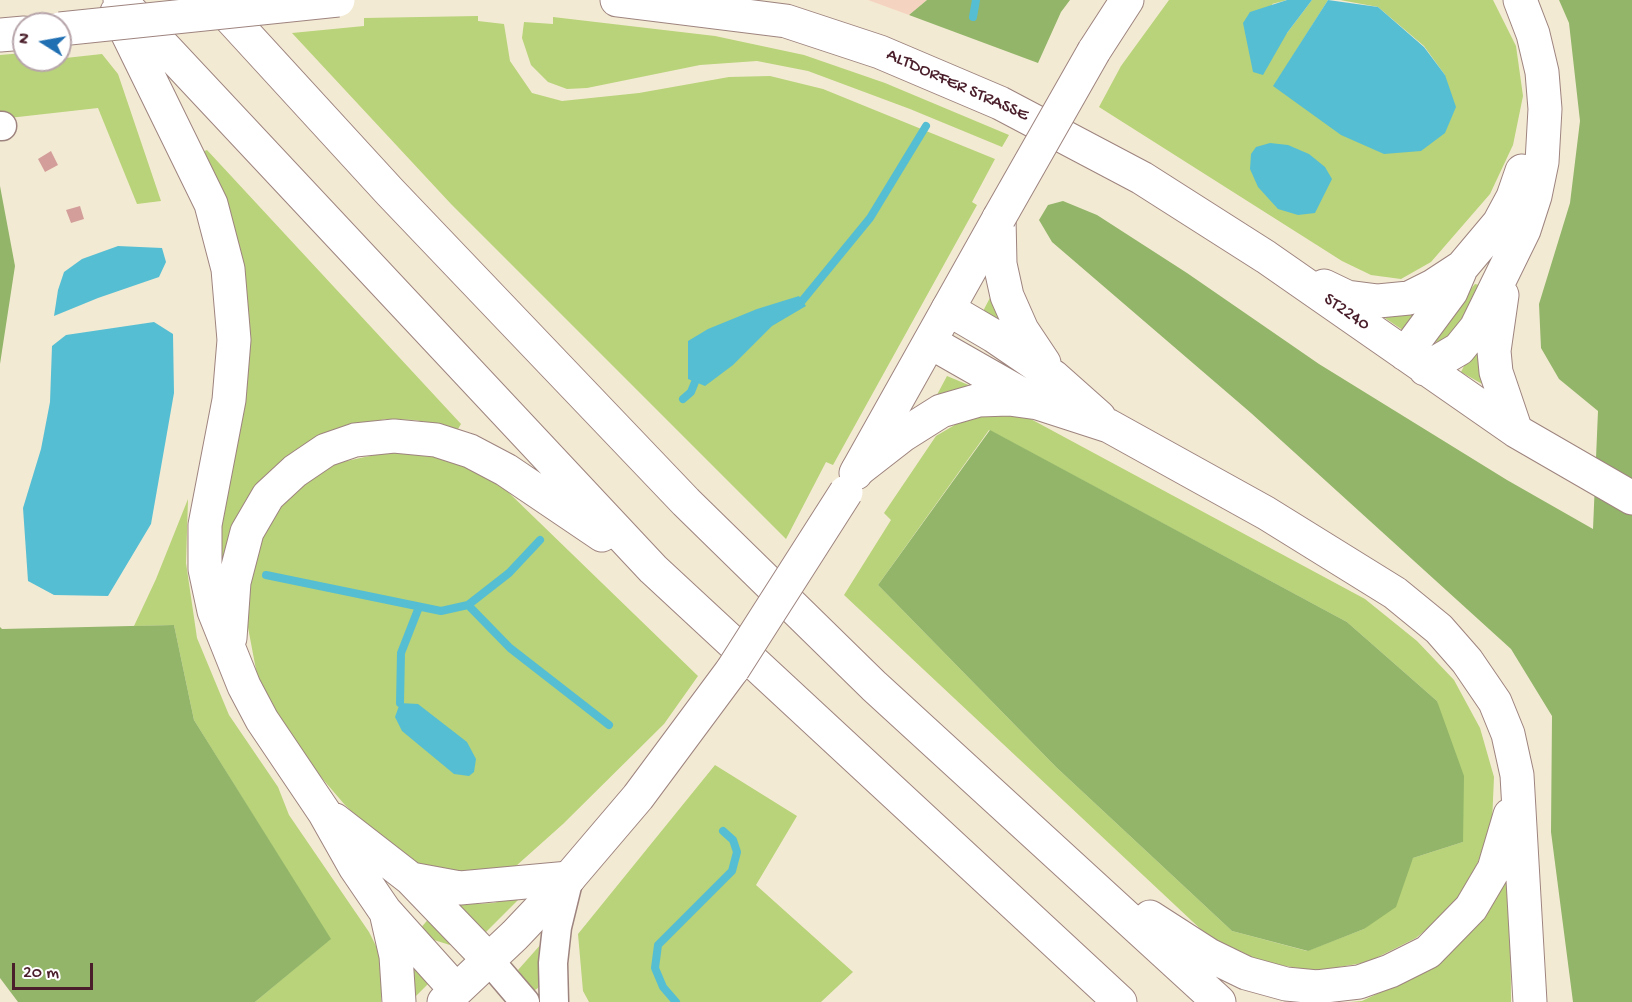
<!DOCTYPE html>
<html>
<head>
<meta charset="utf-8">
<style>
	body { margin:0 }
	#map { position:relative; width:1632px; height:1002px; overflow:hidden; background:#f3ead3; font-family:"Gochi Hand",sans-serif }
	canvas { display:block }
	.north { position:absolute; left:12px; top:12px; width:60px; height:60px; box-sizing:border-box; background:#fff; border:2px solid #b7a5aa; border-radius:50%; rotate:281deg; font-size:16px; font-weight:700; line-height:24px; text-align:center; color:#4a1f2b }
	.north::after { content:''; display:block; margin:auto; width:21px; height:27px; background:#1f6fb2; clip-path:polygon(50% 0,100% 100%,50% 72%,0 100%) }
	.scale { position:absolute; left:12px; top:963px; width:81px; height:27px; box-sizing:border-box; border:3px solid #4a1f2b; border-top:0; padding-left:8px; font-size:18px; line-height:21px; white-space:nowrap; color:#4a1f2b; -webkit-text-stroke:4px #fff; paint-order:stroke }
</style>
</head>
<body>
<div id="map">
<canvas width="1632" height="1002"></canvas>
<div class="north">N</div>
<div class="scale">20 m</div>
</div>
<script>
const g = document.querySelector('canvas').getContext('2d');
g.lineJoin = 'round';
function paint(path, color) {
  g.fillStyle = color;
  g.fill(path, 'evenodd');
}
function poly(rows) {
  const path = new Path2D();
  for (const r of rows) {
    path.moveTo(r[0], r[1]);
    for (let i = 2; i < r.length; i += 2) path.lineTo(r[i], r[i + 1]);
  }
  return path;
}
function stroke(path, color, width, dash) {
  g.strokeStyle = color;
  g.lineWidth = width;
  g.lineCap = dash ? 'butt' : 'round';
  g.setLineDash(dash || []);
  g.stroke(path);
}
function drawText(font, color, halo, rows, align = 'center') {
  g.font = font + ' "Gochi Hand",sans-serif';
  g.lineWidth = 5;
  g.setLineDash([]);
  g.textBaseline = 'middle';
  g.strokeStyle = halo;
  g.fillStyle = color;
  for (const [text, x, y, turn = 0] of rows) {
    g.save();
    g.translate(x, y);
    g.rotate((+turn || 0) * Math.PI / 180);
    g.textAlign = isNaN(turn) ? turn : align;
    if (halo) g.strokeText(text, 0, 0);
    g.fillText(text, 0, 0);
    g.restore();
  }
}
const built = poly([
	[868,0,927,0,909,15]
]);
const green = poly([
	[1169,0,1287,0,1272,4,1287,33,1312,0,1328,0,1274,86,1445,75,1424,46,1378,7,1340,0,1493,0,1516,46,1523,96,1513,145,1490,194,1431,262,1401,279,1371,275,1342,261,1099,107,1121,66],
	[478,16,478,21,504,24,510,61,532,93,562,101,639,93,729,77,770,76,823,89,995,159,972,202,977,205,833,465,826,462,786,539,451,204,292,33,364,26,364,18],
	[553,17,715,36,804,55,885,83,1009,135,1002,147,910,109,808,71,757,61,700,65,587,88,567,89,548,82,531,65,522,38,524,22,553,24],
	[24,53,24,60,29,62,102,54,118,74,161,201,137,204,98,108,0,119,0,55],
	[207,150,461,424,458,429,415,420,385,419,333,432,225,561,216,562,233,448,202,152],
	[1475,284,1479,285,1461,320,1450,336,1438,343,1435,341,1438,329],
	[993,292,1004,322,981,315],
	[1426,306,1407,333,1382,316],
	[1472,350,1478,352,1478,367,1484,385,1461,372],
	[947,376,971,386,931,406],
	[1014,410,1365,599,1417,641,1454,680,1480,728,1494,777,1492,823,1475,870,1451,909,1416,938,1368,962,1316,971,1249,960,1208,936,844,595,891,520,884,513,936,436,970,416],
	[989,430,1347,622,1437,701,1463,842,1413,858,1364,929,1307,951,1232,931,1056,767,878,585],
	[398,450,458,460,507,491,698,676,664,724,563,824,516,866,471,880,412,869,345,805,296,748,258,680,246,617,248,568,266,526,291,494,337,463],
	[188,499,186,563,197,638,229,715,278,787,289,815,369,932,383,960,381,1002,255,1002,330,939,194,720,174,625,134,626,156,579],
	[715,765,797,816,756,885,853,972,821,1002,589,1002,583,991,578,934],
	[1506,877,1510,885,1511,1002,1350,1002,1362,1001,1408,979,1458,945,1481,916],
	[515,896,520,898,484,934,453,905,494,903],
	[431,916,449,941,450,945,434,940,419,930],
	[542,943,545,944,538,970,538,988,532,992,518,970],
	[411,958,431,981,410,1002]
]);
const forest = poly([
	[927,0,1070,0,1061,12,1038,63,909,15],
	[1559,0,1632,0,1632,1002,1573,1002,1551,832,1552,716,1511,649,1251,413,1052,242,1039,220,1048,205,1063,201,1097,215,1187,273,1319,364,1507,480,1593,529,1598,411,1559,379,1541,348,1539,304,1570,203,1580,121,1569,23],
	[0,186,15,266,0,364],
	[990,430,1347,622,1437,701,1464,776,1463,842,1413,858,1396,907,1364,929,1308,951,1232,931,1056,767,878,585],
	[174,625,194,720,331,939,255,1002,18,1002,0,978,0,627,2,629]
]);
const water = poly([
	[1287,0,1312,0,1287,33,1263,75,1253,72,1243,23,1250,12],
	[1328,0,1378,7,1424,47,1445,75,1456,107,1445,133,1421,151,1384,154,1341,135,1273,86],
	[1270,143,1288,145,1309,154,1325,167,1332,179,1315,213,1298,215,1278,209,1258,187,1250,169,1251,154,1256,147],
	[118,246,162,248,166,262,159,277,98,298,54,316,58,290,64,272,82,259],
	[799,296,806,306,772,326,733,365,705,386,688,379,688,341,708,329,757,309],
	[154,322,173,334,174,393,151,524,108,596,54,595,28,581,23,508,41,449,50,402,52,346,66,335],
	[400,703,418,704,467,742,476,759,474,772,469,776,454,774,402,731,395,717]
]);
const stream = poly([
	[973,17,976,0],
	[802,301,870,218,926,126],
	[683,399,691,392,695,382],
	[266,575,441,611,468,605,509,573,540,540],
	[468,605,510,648,609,725],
	[400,703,401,653,419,607],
	[676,1002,663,987,655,968,658,945,732,871,737,852,733,840,723,831]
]);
const building = poly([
	[51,151,58,165,45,172,38,159],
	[80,206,84,219,71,223,66,210]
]);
const minor = poly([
	[0,126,2,126],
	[489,960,525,1002],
	[554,1002,553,963,557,927,569,878]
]);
const major = poly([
	[617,0,786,21,880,52,1000,103,1142,178,1266,257,1516,431,1632,498],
	[0,35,24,33],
	[1094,51,1127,0],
	[1324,286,1347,297,1378,301,1409,298,1433,286,1462,267,1499,223,1513,197,1522,171],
	[1502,295,1494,351,1496,372,1516,431],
	[1405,354,1451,292,1460,271],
	[1425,369,1459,349,1476,328,1524,230,1535,196,1542,162,1545,109,1542,72,1533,34,1520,0],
	[856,473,999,218],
	[444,1002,515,935,569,878,638,797,733,669]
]);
const highway = poly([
	[120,0,653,569,1120,1002],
	[214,0,390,192,686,502,874,686,1219,1002],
	[117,12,211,204,228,269,234,340,229,400,205,525,205,569,214,611,244,686,262,720,324,812,355,867,385,911,456,990],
	[999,218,1000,264,1007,296,1022,330,1044,363],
	[948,309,994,336,1054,377,1099,417],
	[930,342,1030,399],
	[858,470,903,435,941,411,979,400,1009,399,1038,403,1109,426,1266,513,1395,593,1439,629,1467,661,1495,702,1508,734,1517,775,1530,1002],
	[230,638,234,582,247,532,268,496,295,471,326,450,355,440,394,436,436,440,470,451,506,470,602,535],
	[335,820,411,879,489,960],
	[411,879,460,888,569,878],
	[386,912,396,956,399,1002],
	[1150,917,1209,955,1246,973,1286,984,1317,987,1359,982,1390,971,1428,952,1471,908,1494,869,1510,815]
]);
const majorBridge = poly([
	[60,29,338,0],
	[999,218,1094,51],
	[733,669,846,492]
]);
const streetNames = [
	["ALTDORFER STRASSE",957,86,24],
	["ST2240",1346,313,35]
];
paint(built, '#f5d3c1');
paint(green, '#b8d379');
paint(forest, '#92b569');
paint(water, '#56bed3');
stroke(stream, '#56bed3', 8);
paint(building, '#d39e9a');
stroke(minor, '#9e847f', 31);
stroke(major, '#9e847f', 35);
stroke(highway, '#9e847f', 35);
stroke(minor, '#fff', 28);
stroke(major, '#fff', 33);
stroke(highway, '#fff', 33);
stroke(majorBridge, '#9e847f', 35, []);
stroke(majorBridge, '#fff', 33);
drawText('18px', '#4a1f2b', '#fff', streetNames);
</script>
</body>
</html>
